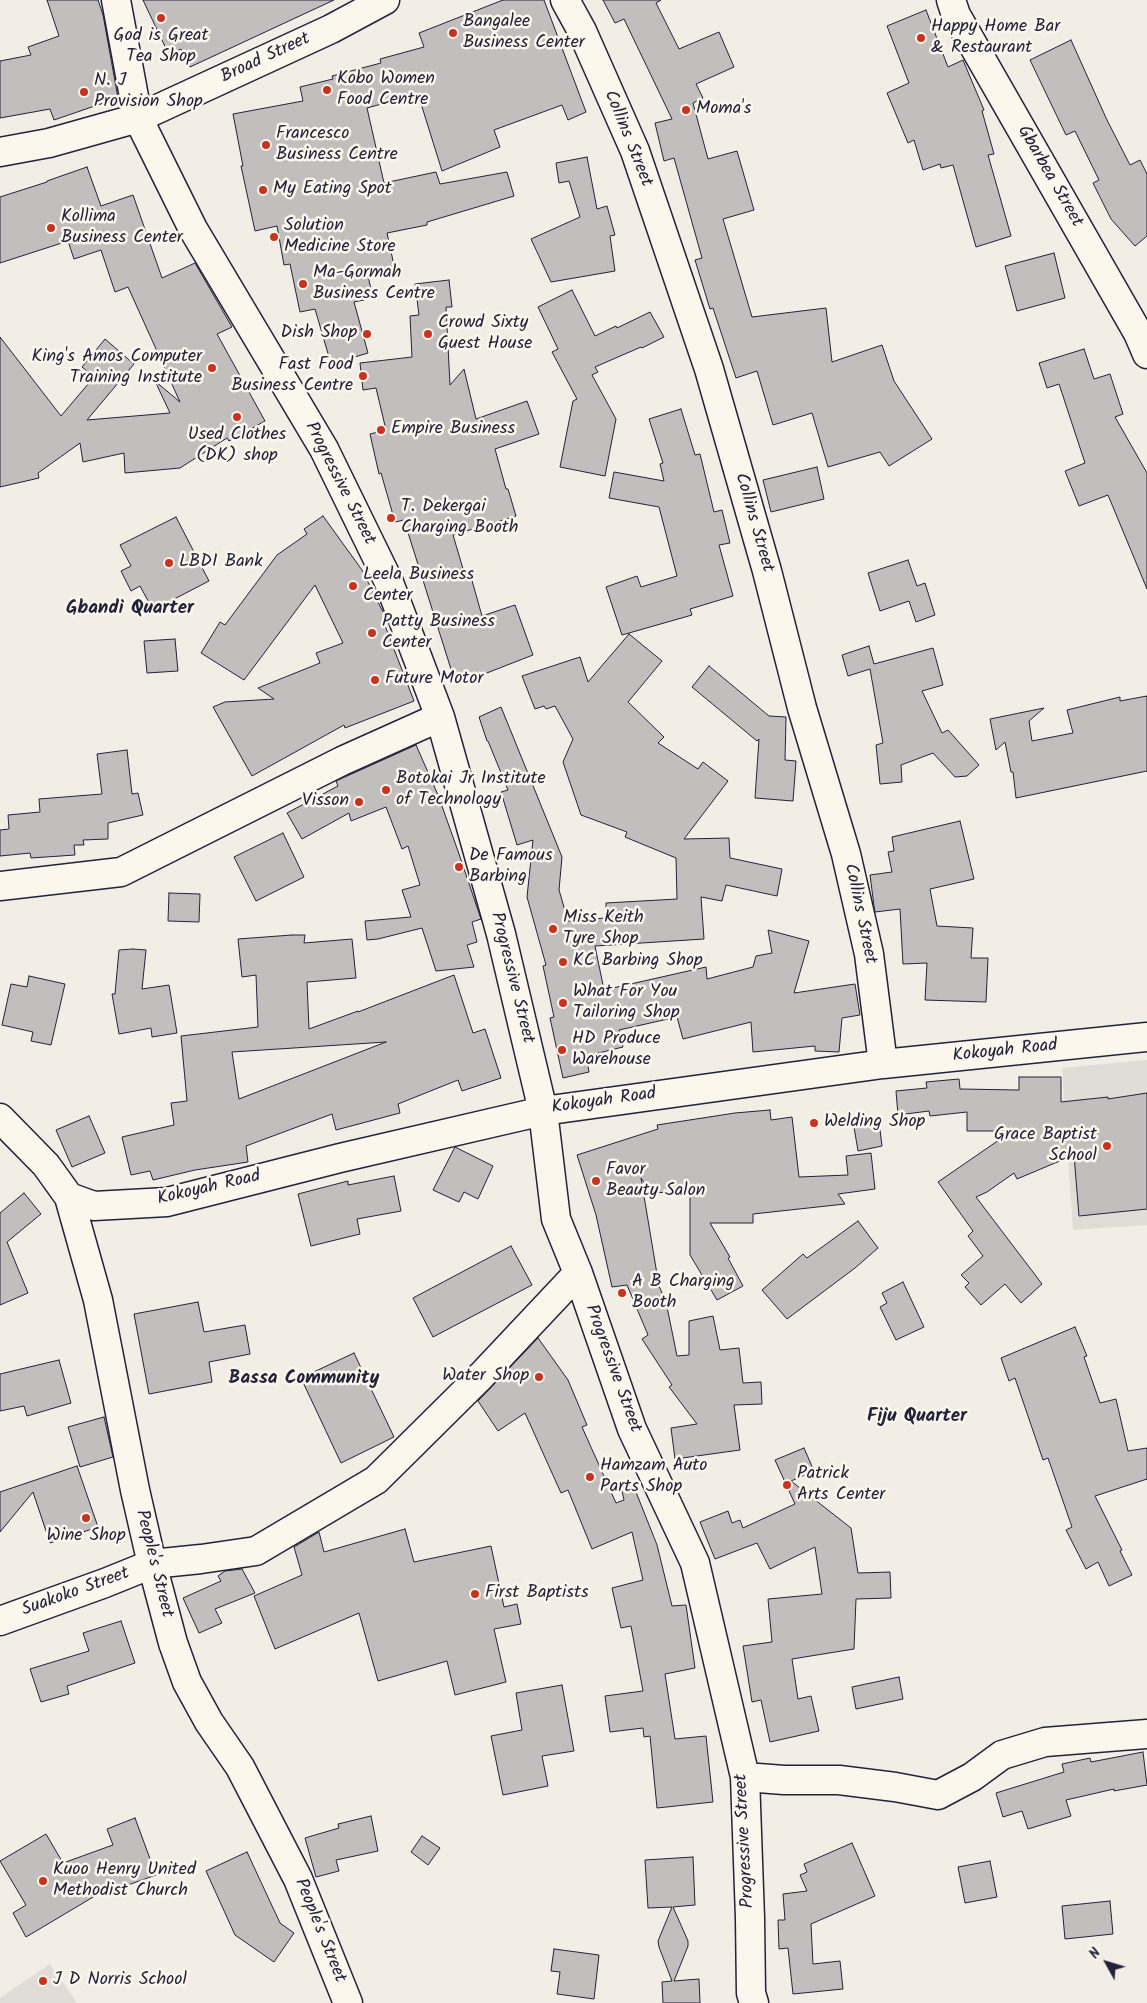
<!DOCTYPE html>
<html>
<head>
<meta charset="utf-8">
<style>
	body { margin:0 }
	#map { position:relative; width:1147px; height:2003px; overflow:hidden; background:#f2eee5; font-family:Kalam,sans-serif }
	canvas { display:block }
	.north { position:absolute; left:1082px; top:1938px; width:50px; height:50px; -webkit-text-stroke:4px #fbf7ec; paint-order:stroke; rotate:309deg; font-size:14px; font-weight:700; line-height:20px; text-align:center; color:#22223b }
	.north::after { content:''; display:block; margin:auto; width:18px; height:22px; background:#22223b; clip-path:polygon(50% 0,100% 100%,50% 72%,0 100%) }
</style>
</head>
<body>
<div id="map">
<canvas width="1147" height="2003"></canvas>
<div class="north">N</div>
</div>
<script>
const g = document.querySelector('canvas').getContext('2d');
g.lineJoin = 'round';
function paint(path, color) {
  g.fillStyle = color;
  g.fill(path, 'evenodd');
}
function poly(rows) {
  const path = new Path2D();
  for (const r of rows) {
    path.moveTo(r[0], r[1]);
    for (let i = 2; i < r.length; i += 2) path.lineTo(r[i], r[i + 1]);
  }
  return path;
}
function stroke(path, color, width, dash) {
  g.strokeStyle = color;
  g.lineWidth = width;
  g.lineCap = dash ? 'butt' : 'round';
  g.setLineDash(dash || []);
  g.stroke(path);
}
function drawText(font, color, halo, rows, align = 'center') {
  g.font = font + ' Kalam,sans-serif';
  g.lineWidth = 5;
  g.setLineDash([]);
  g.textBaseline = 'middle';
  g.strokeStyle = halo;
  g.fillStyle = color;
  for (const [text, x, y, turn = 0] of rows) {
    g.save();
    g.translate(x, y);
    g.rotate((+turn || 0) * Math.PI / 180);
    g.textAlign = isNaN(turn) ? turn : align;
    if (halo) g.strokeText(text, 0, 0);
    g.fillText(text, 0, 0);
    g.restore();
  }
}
const built = poly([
	[1147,1060,1147,1225,1073,1230,1062,1068],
	[50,1964,77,2003,0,2003,0,1998]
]);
const building = poly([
	[47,0,98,0,103,15,118,98,54,120,50,109,0,118,0,61,31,55,28,47,59,36,47,0],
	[143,0,334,0,190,67,181,49,169,55,143,0],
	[503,0,544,0,586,112,568,120,562,105,494,130,500,147,442,171,418,94,367,108,384,183,436,172,440,184,507,172,514,196,427,222,427,225,387,233,395,270,368,276,373,298,354,302,368,353,331,364,315,309,300,312,290,264,284,265,277,226,255,231,241,166,243,166,233,114,303,101,300,87,333,79,332,76,381,63,380,59,424,47,419,33,503,0],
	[603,0,661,0,656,3,679,49,719,32,734,67,696,84,703,98,693,103,708,159,737,151,754,210,723,219,752,317,826,308,832,362,882,345,894,381,932,439,889,466,880,452,828,467,812,413,773,425,757,371,736,378,713,308,710,309,695,260,702,258,674,158,664,161,655,123,672,119,624,19,615,23,603,0],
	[926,10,948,67,963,60,984,110,982,111,994,154,988,155,1011,236,976,247,953,165,941,168,940,164,923,170,914,140,908,143,887,93,909,83,887,26,926,10],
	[1071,40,1107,120,1130,165,1140,160,1147,174,1147,236,1135,246,1111,219,1093,183,1099,180,1075,131,1066,135,1030,60,1071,40],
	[587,157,597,209,607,206,615,235,610,236,615,271,551,282,531,239,580,217,569,181,559,183,556,163,587,157],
	[87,167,101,206,133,195,162,278,195,263,232,327,217,334,265,421,229,441,227,438,180,468,125,473,124,453,83,462,80,443,38,473,39,478,0,487,0,337,61,416,94,377,82,367,105,339,134,364,87,420,170,413,155,381,180,402,128,287,115,292,101,250,74,259,68,241,0,263,0,197,47,182,47,181,87,167],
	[1054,253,1065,298,1017,311,1005,266,1054,253],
	[449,280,452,307,446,307,450,385,464,369,476,419,527,401,539,434,495,449,506,489,508,489,516,516,453,535,466,579,471,577,482,616,515,605,533,655,456,685,404,520,395,522,381,473,379,474,370,434,386,430,376,388,363,390,360,363,412,357,410,316,419,315,415,284,449,280],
	[572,290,595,336,616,326,617,328,650,312,664,337,642,348,641,347,595,367,598,372,592,375,616,419,605,476,560,467,573,401,577,399,552,352,558,349,538,307,572,290],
	[1084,349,1094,379,1110,374,1123,414,1115,417,1147,473,1147,589,1108,495,1079,506,1065,471,1085,463,1059,384,1047,388,1039,363,1084,349],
	[681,409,695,455,700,454,714,512,722,510,730,543,719,545,733,596,690,609,692,615,622,635,606,587,637,576,641,587,677,576,659,507,609,498,614,472,664,481,660,464,663,463,649,419,681,409],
	[817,467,824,499,771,512,763,480,817,467],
	[323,516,362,570,385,616,382,618,414,701,345,728,344,725,252,776,213,707,225,702,274,699,258,688,320,663,316,653,343,643,315,585,244,680,201,653,220,622,225,625,277,555,307,534,304,529,323,516],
	[176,517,209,581,153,610,140,586,131,591,121,571,131,566,120,545,176,517],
	[908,560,917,586,925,583,935,615,916,622,909,601,880,611,868,573,908,560],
	[629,634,662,661,628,702,664,737,658,743,698,769,703,762,728,781,684,839,729,838,730,858,782,869,777,896,726,885,722,901,701,897,704,939,595,946,604,990,706,967,707,979,753,967,756,956,772,953,768,930,809,941,794,993,855,984,860,1015,842,1018,839,1052,815,1051,815,1046,753,1052,751,1022,683,1039,677,1017,619,1030,623,1047,586,1056,589,1072,563,1078,550,1018,554,1017,543,966,546,965,527,897,533,840,517,845,501,792,508,790,488,741,487,741,479,717,501,707,562,857,559,890,568,921,606,918,606,903,677,899,676,858,625,837,627,832,581,815,563,762,573,739,555,706,546,709,544,706,535,709,522,676,580,657,588,682,629,634],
	[175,639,178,671,147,673,144,641,175,639],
	[869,646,874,664,933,648,943,685,922,691,942,733,948,730,979,765,967,776,955,777,933,753,901,765,902,782,880,784,876,745,883,743,870,669,848,676,842,655,869,646],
	[709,666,769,716,786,717,785,760,796,761,793,801,755,798,759,739,757,741,692,687,709,666],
	[1147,696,1147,771,1016,798,1013,772,1011,772,1005,742,996,750,990,719,1044,708,1029,721,1032,741,1073,733,1067,710,1120,697,1120,701,1147,696],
	[416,745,438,795,459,854,481,919,472,922,477,942,467,945,474,967,436,971,422,928,378,939,367,940,365,921,411,917,402,890,420,885,408,846,402,849,386,807,351,821,349,813,302,839,287,813,338,786,336,781,416,745],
	[127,750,132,794,138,793,143,815,108,823,108,839,83,840,84,845,74,845,75,855,31,858,30,853,0,856,0,830,9,829,8,815,40,812,39,799,102,794,97,754,127,750],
	[960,821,974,879,930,889,937,926,973,928,971,958,988,958,986,1002,925,1000,927,963,903,964,900,909,875,912,874,906,870,875,892,872,888,852,894,851,892,837,960,821],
	[283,833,304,877,256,901,234,857,283,833],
	[169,893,200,894,199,922,168,921,169,893],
	[292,935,305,935,304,943,352,939,356,978,307,982,309,1029,358,1011,358,1012,454,975,473,1033,485,1029,501,1078,462,1091,458,1080,398,1104,400,1113,336,1130,332,1114,246,1146,248,1162,195,1170,153,1180,150,1171,131,1175,122,1137,174,1125,171,1103,187,1101,181,1036,258,1027,256,975,242,977,238,939,292,935],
	[386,1042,239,1099,232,1052,386,1042],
	[133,949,146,950,142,989,169,985,177,1033,152,1037,151,1028,119,1034,112,994,115,994,119,950,133,949],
	[29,976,65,984,51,1045,31,1041,33,1032,2,1025,11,984,27,987,29,976],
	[1019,1077,1061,1077,1061,1102,1108,1097,1108,1099,1147,1093,1147,1209,1079,1216,1074,1155,1017,1179,1014,1173,987,1192,976,1197,1042,1284,1021,1303,1005,1284,981,1305,965,1287,969,1283,961,1275,983,1256,968,1236,973,1231,938,1182,1012,1131,967,1131,967,1112,930,1116,929,1111,898,1115,896,1091,927,1088,926,1082,959,1079,960,1089,1019,1090,1019,1077],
	[770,1110,771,1120,792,1117,799,1177,848,1175,846,1156,871,1153,875,1189,838,1194,845,1204,753,1214,753,1223,710,1223,730,1257,728,1258,743,1286,717,1300,690,1255,690,1191,651,1193,641,1178,659,1286,666,1302,677,1356,689,1355,689,1321,713,1316,720,1350,739,1348,743,1383,761,1382,762,1404,734,1405,740,1450,675,1459,671,1428,697,1424,669,1387,672,1385,642,1339,648,1335,627,1285,612,1287,596,1215,577,1155,658,1129,657,1125,735,1113,770,1110],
	[89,1116,105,1153,72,1167,56,1130,89,1116],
	[879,1122,882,1146,858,1151,854,1127,879,1122],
	[455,1147,493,1166,478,1199,464,1192,459,1202,433,1190,455,1147],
	[394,1176,401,1211,357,1219,360,1234,311,1246,298,1194,348,1181,348,1185,394,1176],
	[24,1193,41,1214,7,1242,28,1293,0,1305,0,1213,24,1193],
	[858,1221,878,1248,855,1268,787,1319,762,1290,803,1254,807,1258,858,1221],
	[511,1246,532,1285,433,1337,413,1298,511,1246],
	[903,1282,924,1327,896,1340,880,1307,887,1303,882,1293,903,1282],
	[198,1302,204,1332,245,1325,250,1354,209,1362,212,1382,149,1394,134,1314,198,1302],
	[1075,1327,1087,1356,1084,1357,1100,1403,1116,1399,1128,1451,1147,1448,1147,1479,1095,1496,1122,1550,1120,1551,1132,1575,1109,1586,1098,1562,1086,1569,1066,1530,1072,1527,1048,1458,1043,1460,1015,1378,1009,1381,1001,1358,1075,1327],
	[538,1338,568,1380,587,1425,582,1427,616,1503,624,1500,622,1491,634,1487,657,1545,672,1606,686,1605,695,1668,665,1674,675,1739,706,1736,713,1802,657,1808,650,1736,644,1737,643,1728,610,1732,605,1696,643,1691,631,1626,621,1628,612,1588,643,1580,632,1532,592,1549,568,1490,561,1493,525,1413,498,1431,478,1401,538,1338],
	[354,1353,394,1437,341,1463,301,1378,354,1353],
	[59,1360,71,1403,27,1416,24,1406,0,1411,0,1374,59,1360],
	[104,1417,113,1457,80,1467,68,1427,104,1417],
	[804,1448,814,1471,791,1481,851,1528,858,1573,890,1572,891,1598,856,1599,854,1649,792,1659,798,1699,811,1696,819,1731,770,1742,761,1700,752,1702,743,1646,772,1642,768,1599,822,1594,815,1547,770,1569,757,1543,715,1559,700,1522,728,1511,732,1523,740,1520,743,1528,795,1504,775,1460,804,1448],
	[77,1466,98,1527,50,1543,33,1492,0,1532,0,1492,77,1466],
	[405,1529,414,1562,491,1546,504,1607,517,1604,521,1624,494,1629,506,1682,455,1695,447,1661,378,1681,359,1613,275,1649,254,1596,302,1575,294,1547,319,1532,324,1552,405,1529],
	[242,1569,255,1593,215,1609,222,1623,199,1633,183,1598,221,1581,218,1576,225,1571,242,1569],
	[121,1621,135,1663,67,1686,69,1694,41,1702,30,1669,89,1651,83,1633,121,1621],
	[899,1677,903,1699,856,1709,852,1687,899,1677],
	[562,1685,574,1751,542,1756,548,1786,503,1795,491,1736,522,1730,516,1693,562,1685],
	[1143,1752,1147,1785,1114,1791,1114,1789,1066,1800,1071,1816,1028,1829,1022,1811,1003,1817,996,1793,1064,1772,1062,1764,1090,1758,1091,1762,1143,1752],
	[371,1816,378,1851,336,1860,339,1871,316,1877,305,1838,339,1828,338,1824,371,1816],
	[135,1818,156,1875,111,1891,110,1887,26,1937,13,1913,26,1905,0,1861,46,1834,63,1863,113,1845,107,1829,135,1818],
	[422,1836,440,1848,428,1865,411,1852,422,1836],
	[852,1843,875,1896,811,1924,813,1964,840,1961,843,1989,793,1994,788,1948,779,1949,778,1920,785,1920,783,1894,807,1891,800,1875,807,1872,804,1864,852,1843],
	[247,1852,280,1923,294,1933,274,1962,235,1935,206,1871,247,1852],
	[693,1857,695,1905,673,1907,688,1941,688,1946,674,1981,699,1979,700,2003,663,2003,662,1982,672,1981,659,1947,658,1941,672,1907,648,1908,645,1860,693,1857],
	[990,1861,997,1897,965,1903,958,1867,990,1861],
	[1110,1901,1113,1934,1065,1939,1062,1906,1110,1901],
	[554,1949,599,1955,594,1999,557,1994,560,1972,551,1971,554,1949]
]);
const street = poly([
	[116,0,138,118,193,229,324,449,388,580,440,717,501,934,543,1111,556,1219,578,1273,632,1429,695,1563,745,1777,750,1918,751,1993,754,2003],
	[565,0,582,31,635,151,709,369,767,571,802,708,846,854,869,954,883,1064],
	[951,0,956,15,1138,333,1147,354],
	[0,152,49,143,138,118,331,29,385,0],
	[0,886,121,872,342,761,440,717],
	[0,1118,46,1165,69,1197,98,1300,135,1490,152,1564,173,1643,187,1682,209,1722,240,1767,298,1879,348,2003],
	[69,1197,94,1206,167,1202,340,1158,543,1111,883,1064,1147,1037],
	[0,1621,105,1583,152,1564,201,1559,256,1551,376,1480,482,1375,578,1273],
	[745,1777,784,1780,839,1780,895,1787,938,1795,972,1777,1002,1755,1045,1742,1147,1734]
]);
const markers = [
	[161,18,5,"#c8321e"],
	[453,33,5,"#c8321e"],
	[921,38,5,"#c8321e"],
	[327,90,5,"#c8321e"],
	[84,92,5,"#c8321e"],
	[686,110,5,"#c8321e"],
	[266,145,5,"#c8321e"],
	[263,190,5,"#c8321e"],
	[51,228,5,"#c8321e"],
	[274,237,5,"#c8321e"],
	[303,284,5,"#c8321e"],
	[367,334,5,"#c8321e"],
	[428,334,5,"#c8321e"],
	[212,368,5,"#c8321e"],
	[363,376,5,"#c8321e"],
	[237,417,5,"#c8321e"],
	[381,430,5,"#c8321e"],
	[391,518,5,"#c8321e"],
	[169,563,5,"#c8321e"],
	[353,586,5,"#c8321e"],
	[372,633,5,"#c8321e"],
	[375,680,5,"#c8321e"],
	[386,790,5,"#c8321e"],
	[359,802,5,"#c8321e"],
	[459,867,5,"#c8321e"],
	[553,929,5,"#c8321e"],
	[563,962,5,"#c8321e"],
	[563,1003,5,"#c8321e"],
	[562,1050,5,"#c8321e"],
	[814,1123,5,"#c8321e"],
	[1107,1146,5,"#c8321e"],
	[596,1181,5,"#c8321e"],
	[622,1293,5,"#c8321e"],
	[539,1377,5,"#c8321e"],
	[590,1477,5,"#c8321e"],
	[787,1485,5,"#c8321e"],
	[86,1518,5,"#c8321e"],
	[475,1594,5,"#c8321e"],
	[43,1881,5,"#c8321e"],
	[43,1981,5,"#c8321e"]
];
const poiNames = [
	["Bangalee",463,23],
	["Business Center",463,44],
	["Happy Home Bar",931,28],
	["& Restaurant",931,49],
	["God is Great",161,37,"center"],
	["Tea Shop",161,58,"center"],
	["Kobo Women",337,80],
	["Food Centre",337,101],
	["N. J",94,82],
	["Provision Shop",94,103],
	["Moma's",696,110],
	["Francesco",276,135],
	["Business Centre",276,156],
	["My Eating Spot",273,190],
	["Kollima",61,218],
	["Business Center",61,239],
	["Solution",284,227],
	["Medicine Store",284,248],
	["Ma-Gormah",313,274],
	["Business Centre",313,295],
	["Crowd Sixty",438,324],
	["Guest House",438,345],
	["Dish Shop",357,334,"right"],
	["King's Amos Computer",202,358,"right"],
	["Training Institute",202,379,"right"],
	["Fast Food",353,366,"right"],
	["Business Centre",353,387,"right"],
	["Empire Business",391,430],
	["Used Clothes",237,436,"center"],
	["(DK) shop",237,457,"center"],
	["T. Dekergai",401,508],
	["Charging Booth",401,529],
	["LBDI Bank",179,563],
	["Leela Business",363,576],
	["Center",363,597],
	["Patty Business",382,623],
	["Center",382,644],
	["Future Motor",385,680],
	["Botokai Jr Institute",396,780],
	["of Technology",396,801],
	["Visson",349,802,"right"],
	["De Famous",469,857],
	["Barbing",469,878],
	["Miss Keith",563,919],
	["Tyre Shop",563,940],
	["KC Barbing Shop",573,962],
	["What For You",573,993],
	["Tailoring Shop",573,1014],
	["HD Produce",572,1040],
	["Warehouse",572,1061],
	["Welding Shop",824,1123],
	["Grace Baptist",1097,1136,"right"],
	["School",1097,1157,"right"],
	["Favor",606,1171],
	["Beauty Salon",606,1192],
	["A B Charging",632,1283],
	["Booth",632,1304],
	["Water Shop",529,1377,"right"],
	["Hamzam Auto",600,1467],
	["Parts Shop",600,1488],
	["Patrick",797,1475],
	["Arts Center",797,1496],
	["Wine Shop",86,1537,"center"],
	["First Baptists",485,1594],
	["Kuoo Henry United",53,1871],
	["Methodist Church",53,1892],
	["J D Norris School",53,1981]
];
const streetNames = [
	["Broad Street",266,59,-25],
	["Collins Street",627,139,68],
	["Gbarbea Street",1049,177,60],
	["Progressive Street",339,484,63],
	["Collins Street",753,523,74],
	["Collins Street",859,914,78],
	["Progressive Street",511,978,76],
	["Kokoyah Road",1005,1052,-6],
	["Kokoyah Road",604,1102,-8],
	["Kokoyah Road",209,1189,-13],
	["Progressive Street",612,1369,70],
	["People's Street",153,1564,76],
	["Suakoko Street",76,1593,-20],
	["Progressive Street",746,1841,-93],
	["People's Street",319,1931,68]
];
const neighbourhoodNames = [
	["Gbandi Quarter",130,610],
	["Bassa Community",304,1380],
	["Fiju Quarter",917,1418]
];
paint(built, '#e0dcd6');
paint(building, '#c2bebe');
stroke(building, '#22223b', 1);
stroke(street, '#22223b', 31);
stroke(street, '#fbf7ec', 28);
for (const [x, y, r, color] of markers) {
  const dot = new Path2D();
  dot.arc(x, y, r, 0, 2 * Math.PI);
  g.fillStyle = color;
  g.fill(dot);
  stroke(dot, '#fbf7ec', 2);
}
drawText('18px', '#22223b', '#fbf7ec', poiNames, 'left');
drawText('18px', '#22223b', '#fbf7ec', streetNames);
drawText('bold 19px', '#22223b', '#fbf7ec', neighbourhoodNames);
</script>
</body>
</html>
